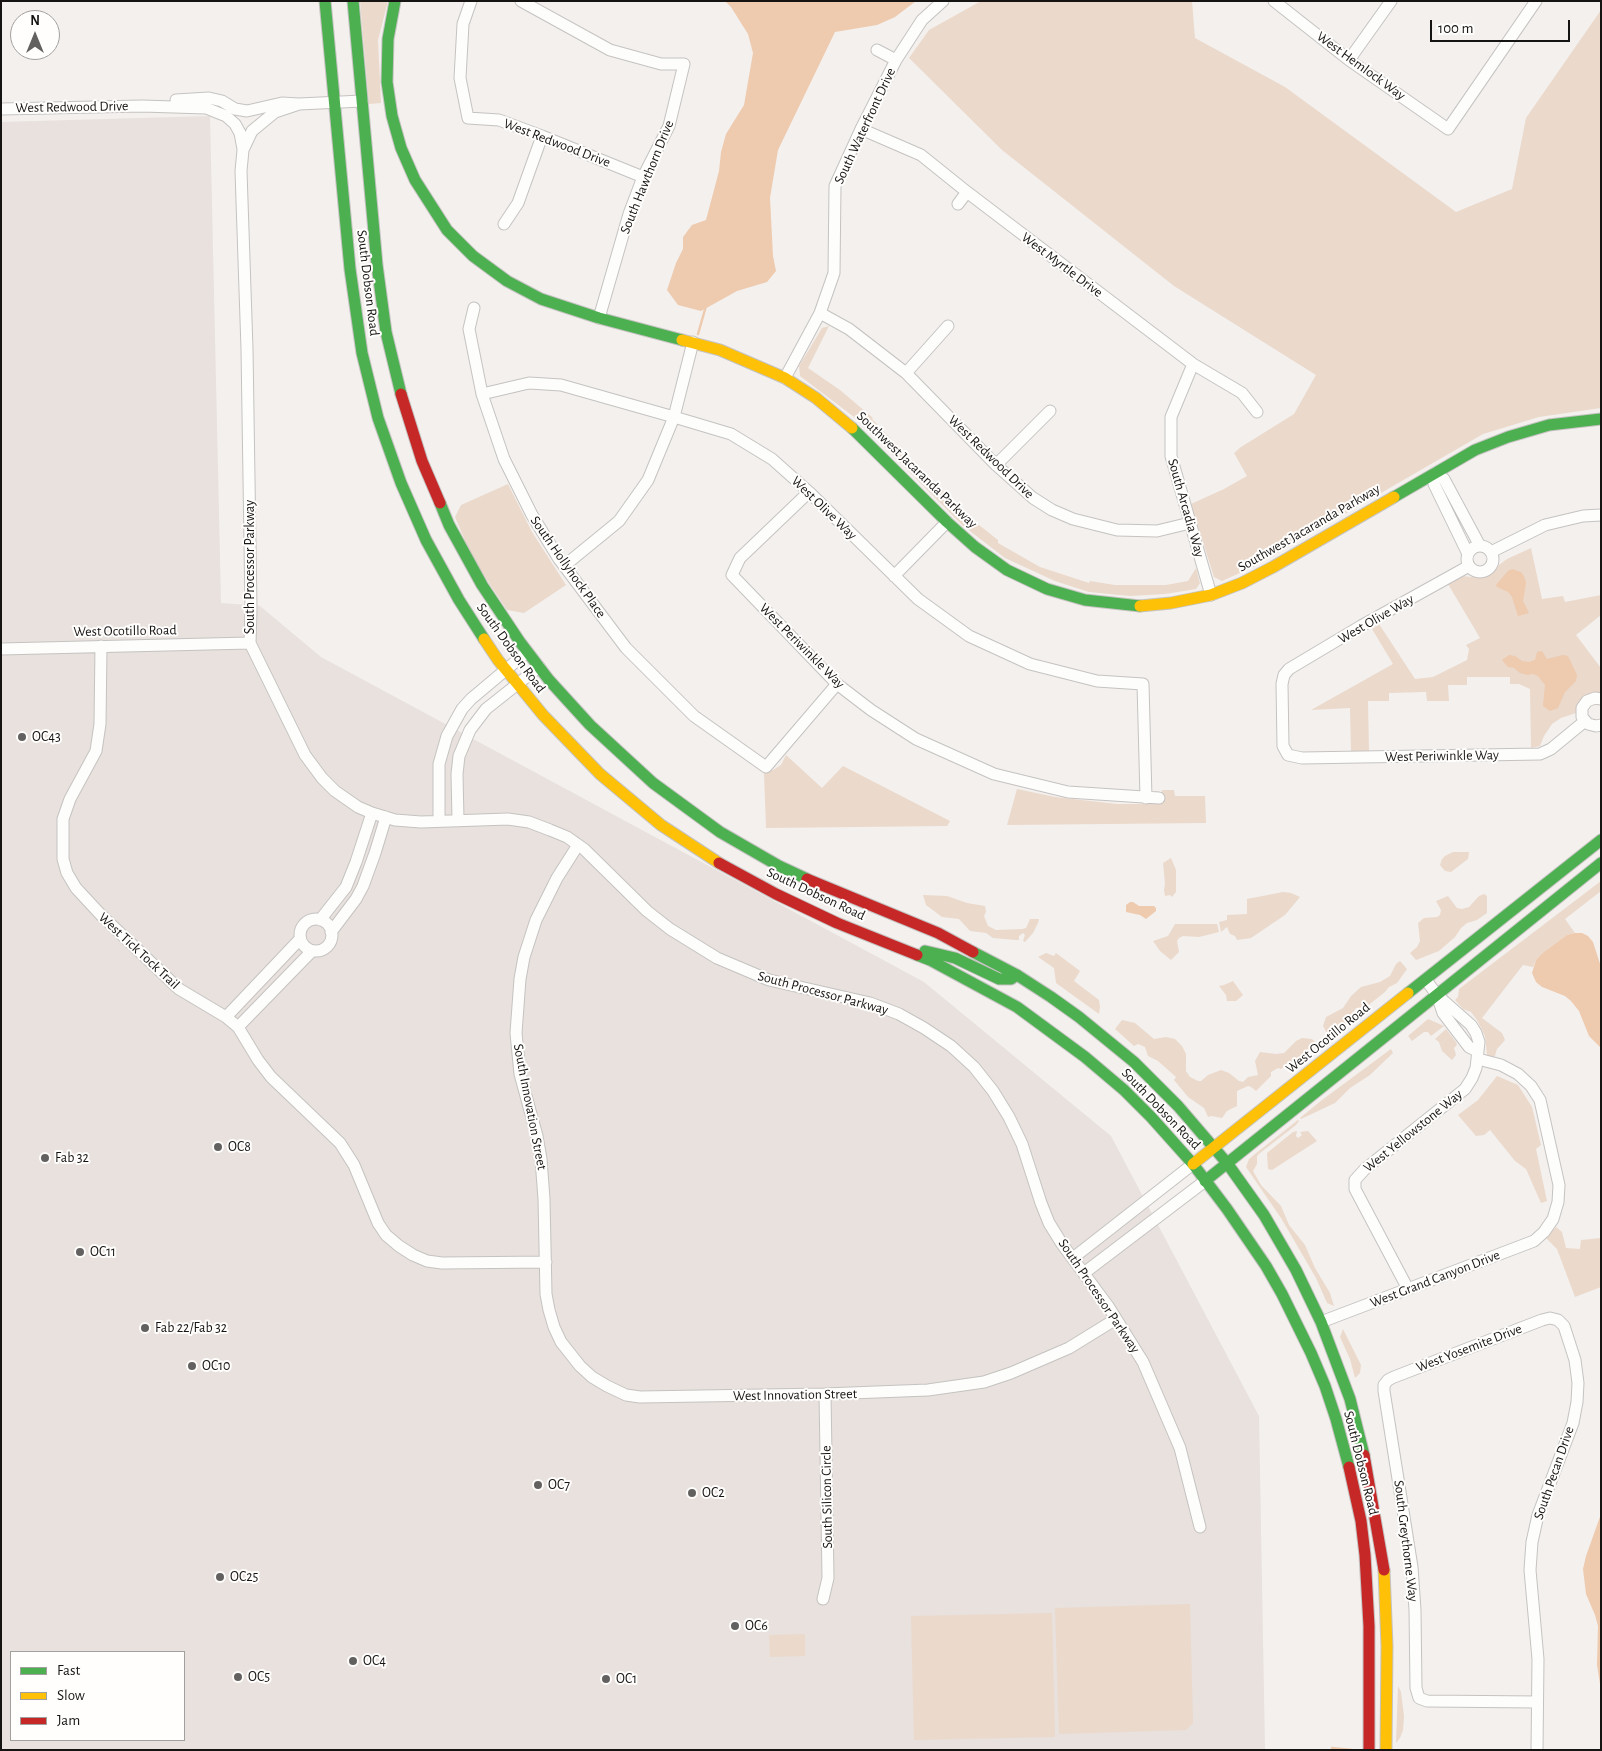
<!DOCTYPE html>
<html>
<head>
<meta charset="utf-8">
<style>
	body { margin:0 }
	#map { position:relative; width:1602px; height:1751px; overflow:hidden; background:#f3f0ee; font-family:"Alegreya Sans",sans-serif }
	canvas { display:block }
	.frame { position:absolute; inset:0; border:2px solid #161413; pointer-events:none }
	.legend { position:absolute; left:10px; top:1651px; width:175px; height:90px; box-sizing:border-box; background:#fffefd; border:1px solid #a2a09f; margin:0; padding:6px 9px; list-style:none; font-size:15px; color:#161413 }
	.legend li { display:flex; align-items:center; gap:10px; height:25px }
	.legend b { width:25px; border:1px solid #a2a09f }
	.north { position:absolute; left:10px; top:10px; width:50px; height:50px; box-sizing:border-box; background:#fffefd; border:1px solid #a2a09f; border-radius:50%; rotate:0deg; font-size:14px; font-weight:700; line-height:20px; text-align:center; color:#161413 }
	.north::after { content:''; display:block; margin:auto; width:18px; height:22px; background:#636160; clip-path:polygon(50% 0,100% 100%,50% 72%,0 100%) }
	.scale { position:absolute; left:1430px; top:20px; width:140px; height:22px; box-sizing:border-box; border:2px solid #161413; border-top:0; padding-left:6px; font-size:15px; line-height:18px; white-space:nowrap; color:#161413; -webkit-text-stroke:4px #fffefd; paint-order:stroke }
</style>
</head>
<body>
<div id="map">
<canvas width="1602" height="1751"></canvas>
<div class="frame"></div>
<ul class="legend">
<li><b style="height:6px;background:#4caf50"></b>Fast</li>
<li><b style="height:6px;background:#ffc107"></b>Slow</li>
<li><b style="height:6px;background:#c62828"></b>Jam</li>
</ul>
<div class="north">N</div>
<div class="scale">100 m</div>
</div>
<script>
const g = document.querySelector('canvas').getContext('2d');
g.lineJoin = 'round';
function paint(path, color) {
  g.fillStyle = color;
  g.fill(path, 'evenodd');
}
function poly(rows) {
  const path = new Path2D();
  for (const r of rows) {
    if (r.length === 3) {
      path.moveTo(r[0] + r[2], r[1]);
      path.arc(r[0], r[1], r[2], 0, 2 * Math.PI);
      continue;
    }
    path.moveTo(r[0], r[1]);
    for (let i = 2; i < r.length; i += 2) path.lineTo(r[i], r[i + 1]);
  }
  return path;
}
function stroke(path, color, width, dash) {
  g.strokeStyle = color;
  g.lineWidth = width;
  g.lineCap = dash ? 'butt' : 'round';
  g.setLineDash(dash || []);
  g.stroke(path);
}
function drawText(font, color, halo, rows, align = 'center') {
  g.font = font + ' "Alegreya Sans",sans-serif';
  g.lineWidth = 4;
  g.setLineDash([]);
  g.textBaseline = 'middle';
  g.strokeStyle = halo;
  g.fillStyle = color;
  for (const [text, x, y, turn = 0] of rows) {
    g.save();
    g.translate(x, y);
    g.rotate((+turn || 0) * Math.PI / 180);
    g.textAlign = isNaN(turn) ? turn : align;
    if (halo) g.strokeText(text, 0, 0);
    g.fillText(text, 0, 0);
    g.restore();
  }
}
const built = poly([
	[210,116,221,603,260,606,321,657,924,982,1111,1136,1259,1416,1265,1750,1,1750,1,122],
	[11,1652,184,1652,184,1740,11,1740]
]);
const green = poly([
	[360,1,388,1,378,40,381,103,369,104],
	[981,1,1192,1,1195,38,1285,87,1456,212,1512,189,1526,118,1601,10,1601,408,1539,417,1483,434,1253,567,1222,581,1214,577,1191,504,1224,489,1247,476,1234,453,1241,447,1294,414,1316,375,1174,286,1002,150,909,58,929,30],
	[829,326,808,368,840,390,873,418,872,419,916,465,979,525,998,540,998,543,1040,567,1089,583,1090,581,1115,585,1166,585,1188,581,1196,568,1200,583,1196,589,1165,594,1130,596,1089,592,1055,581,1005,558,962,525,858,420,800,376,799,366,822,328],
	[508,484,532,532,566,585,524,613,507,610,473,559,455,517,461,505],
	[1531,548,1542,599,1563,596,1565,602,1601,595,1601,615,1576,635,1601,668,1601,694,1576,709,1576,713,1561,718,1552,724,1544,736,1540,746,1531,748,1530,689,1519,684,1510,684,1510,677,1467,677,1467,685,1448,685,1449,701,1427,701,1426,692,1389,693,1389,701,1368,701,1369,751,1351,751,1350,708,1311,710,1393,664,1372,629,1379,624,1415,679,1433,677,1467,660,1469,649,1466,645,1480,638,1448,584,1462,576,1483,578,1493,573,1499,565,1507,559],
	[786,755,822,788,843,766,950,821,947,826,766,828,764,773,773,770,781,765],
	[1017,789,1055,797,1117,804,1162,804,1162,790,1174,790,1175,796,1205,796,1206,823,1007,825],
	[1453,852,1469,852,1468,859,1451,872,1445,871,1440,865,1442,859,1445,856],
	[1171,858,1176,870,1176,892,1172,897,1170,895,1165,896,1164,890,1165,884,1163,863],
	[1601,881,1601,891,1565,919,1575,933,1567,935,1536,960,1533,967,1523,965,1482,1018,1502,1033,1505,1040,1497,1049,1494,1059,1487,1055,1485,1036,1477,1020,1471,1012,1463,1009,1455,1000,1458,997,1459,989],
	[1283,892,1291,893,1300,897,1285,915,1251,938,1237,940,1235,936,1230,934,1227,927,1221,932,1219,922,1227,920,1227,915,1247,914,1247,899],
	[1484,894,1487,896,1487,913,1477,920,1467,923,1461,928,1455,937,1439,951,1416,960,1410,953,1417,947,1420,941,1418,923,1424,918,1437,917,1440,915,1441,910,1436,901,1448,896,1457,908,1462,909,1469,907,1479,896],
	[923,895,947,896,967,903,985,906,986,912,984,916,988,926,996,930,1022,929,1026,928,1030,919,1039,919,1038,923,1033,933,1025,942,1023,941,1025,935,1023,933,1019,936,1019,940,1016,940,993,938,986,933,970,931,959,919,942,917,926,905],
	[1175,924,1217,924,1219,932,1199,937,1183,936,1179,938,1177,941,1179,952,1171,960,1160,951,1153,941,1168,936],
	[1046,953,1054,956,1056,953,1080,971,1074,981,1099,1000,1100,1007,1099,1014,1056,983,1054,968,1038,957],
	[1400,961,1407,969,1397,983,1389,987,1385,992,1366,1007,1356,1008,1351,1015,1350,1021,1329,1037,1323,1026,1326,1017,1343,1008,1351,996,1361,987,1380,982,1390,976,1396,964],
	[1233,981,1243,995,1236,1001,1227,1001,1226,995,1219,986,1224,985],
	[1428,1019,1444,1026,1431,1036,1428,1032,1424,1032,1412,1041,1408,1036],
	[1122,1020,1135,1023,1154,1039,1166,1037,1175,1039,1182,1046,1186,1054,1186,1071,1190,1077,1198,1081,1201,1081,1208,1075,1221,1070,1229,1073,1239,1081,1243,1082,1248,1077,1258,1075,1255,1061,1260,1052,1276,1054,1284,1053,1296,1041,1302,1038,1312,1039,1318,1045,1281,1069,1278,1068,1271,1072,1271,1076,1256,1091,1251,1087,1248,1086,1237,1091,1237,1106,1227,1111,1222,1118,1211,1116,1208,1117,1204,1108,1188,1097,1174,1080,1176,1077,1158,1061,1148,1056,1145,1047,1138,1044,1134,1046,1115,1029],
	[1446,1029,1456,1042,1457,1045,1454,1048,1456,1055,1452,1060,1442,1051,1439,1042,1435,1039],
	[1391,1049,1393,1053,1370,1075,1350,1088,1335,1103,1301,1119,1300,1118,1322,1100],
	[1497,1076,1518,1085,1532,1107,1541,1145,1536,1149,1547,1201,1541,1203,1526,1169,1515,1161,1490,1130,1484,1135,1476,1136,1458,1115,1478,1100],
	[1298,1120,1299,1121,1296,1125,1260,1153,1257,1156,1257,1164,1253,1171,1261,1185,1281,1206,1289,1225,1305,1245,1315,1268,1330,1293,1334,1306,1327,1303,1316,1278,1281,1218,1246,1167,1249,1159,1255,1154],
	[1297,1131,1296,1136,1298,1138,1302,1135,1300,1132,1308,1131,1317,1141,1272,1170,1268,1169,1267,1153,1293,1132],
	[1556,1227,1562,1232,1566,1248,1580,1249,1581,1240,1601,1238,1601,1287,1575,1297,1557,1249,1546,1238],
	[1343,1329,1361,1365,1360,1373,1355,1378,1350,1359,1340,1337],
	[1190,1604,1193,1723,1186,1730,1059,1734,1055,1608],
	[1052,1613,1055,1737,914,1740,911,1616],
	[805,1634,805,1656,770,1657,769,1635],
	[1398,1686,1401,1692,1404,1716,1403,1730,1400,1738,1396,1743]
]);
const water = poly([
	[725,1,916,1,895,17,877,25,835,32,778,150,770,198,773,256,776,271,767,282,737,291,701,311,678,305,667,290,676,263,683,249,683,237,692,225,706,220,719,171,721,152,726,134,744,105,753,53,748,34,731,7],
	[1512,569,1521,572,1524,576,1526,583,1523,601,1529,613,1518,616,1512,597,1508,592,1497,587,1496,585,1508,571],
	[1542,651,1547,659,1563,655,1568,656,1577,675,1576,681,1565,692,1558,708,1550,711,1543,706,1545,685,1538,676,1533,674,1527,675,1520,673,1514,668,1508,667,1502,660,1509,655,1515,656,1522,661,1529,662,1535,660,1537,652],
	[1133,902,1139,906,1154,906,1156,908,1156,911,1146,919,1140,915,1126,912,1126,905,1130,902],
	[1575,933,1582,933,1588,936,1593,942,1601,967,1601,1048,1589,1036,1579,1011,1571,1001,1565,996,1542,987,1536,982,1532,973,1536,960,1543,953,1567,935],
	[1601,1514,1601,1690,1597,1665,1598,1626,1595,1615,1586,1594,1583,1569,1586,1556]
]);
const stream = poly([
	[698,334,706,306],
	[1332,1748,1351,1750]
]);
const street = poly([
	[471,1,463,24,460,78,468,118,499,120,542,136,643,177],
	[521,1,610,50,661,64,684,64,669,126,643,177,629,214,599,318],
	[1274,1,1349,60,1448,129,1536,1],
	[877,50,896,60],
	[1349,60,1391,1],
	[176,100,209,98,222,101,235,109,247,111,282,103,299,104,362,101],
	[299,104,275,112,252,131,243,150,241,171,247,349,251,608,250,643,305,755,322,778,335,791,358,807,372,813,395,820,421,822,508,819,529,822,550,830,567,837,584,849,647,911,670,929,717,958,769,980,870,1003,899,1014,924,1028,951,1046,974,1067,993,1091,1009,1117,1022,1144,1041,1203,1049,1223,1062,1244,1108,1306,1143,1362,1180,1448,1200,1527],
	[1,109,142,106,206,108,226,116,235,124,240,133,243,149],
	[861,129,921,155,967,192,1193,364,1242,393,1257,412],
	[958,204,967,192],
	[504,224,518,203,542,136],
	[474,308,469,329,482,394,504,459,532,515,559,559,626,648,694,716,766,767,837,684],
	[820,313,849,329,906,373,996,465,1033,498,1052,510,1073,519,1117,530,1157,531,1190,523],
	[1193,364,1171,417,1171,456,1211,595],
	[906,373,948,326],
	[785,378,820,313,834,273,835,186,861,129,896,60,922,20,943,1],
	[482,394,529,383,561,385,674,417,731,434,772,459,809,492,918,599,969,636,1030,664,1097,681,1143,684,1146,798],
	[996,465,1050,411],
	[1435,473,1434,484,1468,554],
	[1435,473,1444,479,1480,546],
	[809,492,740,558,732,575,837,684,871,710,916,739,994,774,1068,792,1159,798],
	[1480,559,13],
	[1491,552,1545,525,1583,516,1601,515],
	[564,566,619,521,648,480,674,417,693,342],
	[1469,566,1361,626,1289,669,1284,675,1282,684,1283,746,1288,755,1302,758,1540,754,1551,749,1585,721],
	[894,576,947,522],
	[101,646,100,724,96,751,70,799,63,819,63,859,67,873,76,888,101,915,179,989,226,1017,238,1027,258,1060,271,1077,340,1143,354,1165,378,1223,386,1235,399,1246,413,1255,427,1261,442,1263,546,1262],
	[1,649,250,643],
	[1601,699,1595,698,1587,701,1582,708,1582,717,1588,724,1596,726,1601,725],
	[458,820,457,774,459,756,470,730,486,709,539,667],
	[439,821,439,764,447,736,462,709,471,699,527,652],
	[578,845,557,878,536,920,524,957,520,979,516,1033,520,1074,537,1136,541,1159,544,1199,546,1294,549,1310,554,1327,561,1342,580,1366,592,1377,607,1386,626,1395,640,1397,825,1394,928,1390,984,1382,1011,1373,1069,1348,1116,1319],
	[316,935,16],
	[320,920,346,887,356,862,372,813],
	[331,932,356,899,363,886,375,853,386,817],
	[1437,995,1443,1013,1469,1047,1477,1051],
	[226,1017,300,939],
	[238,1027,312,951],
	[1073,1258,1193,1164],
	[1084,1273,1205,1181],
	[1408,1289,1355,1189,1355,1180,1365,1169,1465,1089,1472,1078,1476,1068,1479,1042,1476,1033,1471,1025,1437,995,1426,980],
	[1321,1322,1534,1241,1544,1232,1553,1219,1558,1202,1559,1185,1540,1100,1531,1086,1518,1074,1501,1065,1478,1059],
	[823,1599,828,1578,825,1394],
	[1537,1702,1427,1701,1419,1698,1416,1688,1415,1610,1412,1567,1384,1391,1384,1385,1388,1380,1394,1377,1542,1320,1550,1318,1558,1320,1564,1326,1575,1360,1578,1383,1577,1402,1573,1423,1538,1515,1532,1542,1530,1570,1538,1659,1537,1750]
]);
const fast = poly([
	[325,1,350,269,362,353,378,418,401,483,426,540,459,600,484,639],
	[353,1,377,265,386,332,401,394],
	[395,1,388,39,387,82,392,116,401,148,415,180,447,230,473,256,507,281,541,299,599,318,682,340],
	[852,428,947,522,975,547,1007,570,1047,589,1085,600,1140,606],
	[1394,497,1475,450,1508,437,1549,425,1601,419],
	[440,503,449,525,482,585,520,642,549,680,590,725,653,783,720,832,779,866,807,879],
	[925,951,955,958,999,979,1011,979,1017,975],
	[973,952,1017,975,1051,997,1079,1017,1134,1062,1178,1106,1227,1163,1264,1215,1296,1270,1321,1322,1350,1399,1364,1455],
	[917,955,930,960,1017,1007,1085,1057,1124,1090,1151,1117,1193,1164,1227,1209,1266,1266,1282,1294,1311,1353,1325,1386,1336,1419,1349,1467],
	[1408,993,1601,840],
	[1205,1181,1601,863]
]);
const slow = poly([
	[682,340,720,350,785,378,816,398,852,428],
	[1140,606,1171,603,1211,595,1242,583,1273,567,1394,497],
	[484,639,498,660,543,715,600,774,661,825,719,863],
	[1193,1164,1408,993],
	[1384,1570,1387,1646,1386,1750]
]);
const jam = poly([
	[401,394,422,461,440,503],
	[719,863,776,894,837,923,917,955],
	[807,879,938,933,973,952],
	[1364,1455,1384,1570],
	[1349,1467,1361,1521,1365,1555,1369,1626,1369,1750]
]);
const markers = [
	[22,737,5,"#636160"],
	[218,1147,5,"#636160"],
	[45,1158,5,"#636160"],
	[80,1252,5,"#636160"],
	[145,1328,5,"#636160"],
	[192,1366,5,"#636160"],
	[538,1485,5,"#636160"],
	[692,1493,5,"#636160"],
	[220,1577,5,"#636160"],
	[735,1626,5,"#636160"],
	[353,1661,5,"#636160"],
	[238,1677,5,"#636160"],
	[606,1679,5,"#636160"]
];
const streetNames = [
	["West Hemlock Way",1361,66,36],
	["West Redwood Drive",72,107,-1],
	["South Waterfront Drive",865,126,-65],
	["West Redwood Drive",557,143,21],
	["South Hawthorn Drive",647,177,-68],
	["West Myrtle Drive",1062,265,37],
	["South Dobson Road",368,283,83],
	["West Redwood Drive",991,457,44],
	["Southwest Jacaranda Parkway",917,470,44],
	["West Olive Way",824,508,44],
	["South Arcadia Way",1186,508,74],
	["Southwest Jacaranda Parkway",1309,528,-30],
	["South Processor Parkway",250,567,-90],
	["South Hollyhock Place",568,567,55],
	["West Olive Way",1376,619,-30],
	["West Ocotillo Road",125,631,-1],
	["West Periwinkle Way",802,646,45],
	["South Dobson Road",511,648,54],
	["West Periwinkle Way",1442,756,-1],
	["South Dobson Road",816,894,25],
	["West Tick Tock Trail",139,951,43],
	["South Processor Parkway",823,993,15],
	["West Ocotillo Road",1328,1038,-39],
	["South Innovation Street",530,1107,79],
	["South Dobson Road",1161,1109,46],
	["West Yellowstone Way",1413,1131,-39],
	["West Grand Canyon Drive",1435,1279,-21],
	["South Processor Parkway",1099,1296,56],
	["West Yosemite Drive",1469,1348,-21],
	["West Innovation Street",795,1395,-1],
	["South Dobson Road",1361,1463,76],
	["South Pecan Drive",1554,1473,-71],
	["South Silicon Circle",827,1497,-91],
	["South Greythorne Way",1406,1541,83]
];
const poiNames = [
	["OC43",32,737],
	["OC8",228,1147],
	["Fab 32",55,1158],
	["OC11",90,1252],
	["Fab 22/Fab 32",155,1328],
	["OC10",202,1366],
	["OC7",548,1485],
	["OC2",702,1493],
	["OC25",230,1577],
	["OC6",745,1626],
	["OC4",363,1661],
	["OC5",248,1677],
	["OC1",616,1679]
];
paint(built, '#e8e1dd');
paint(green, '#ebd9cb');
paint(water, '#eecaae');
stroke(stream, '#eecaae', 2.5);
stroke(street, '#c5c3c1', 13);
stroke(fast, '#c5c3c1', 13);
stroke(slow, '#c5c3c1', 13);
stroke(jam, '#c5c3c1', 13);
stroke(street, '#fdfdfc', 11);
stroke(fast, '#4caf50', 11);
stroke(slow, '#ffc107', 11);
stroke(jam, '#c62828', 11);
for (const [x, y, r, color] of markers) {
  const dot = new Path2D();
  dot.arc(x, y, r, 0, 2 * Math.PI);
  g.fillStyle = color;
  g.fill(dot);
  stroke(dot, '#fffefd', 2);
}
drawText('14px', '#161413', '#fffefd', streetNames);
drawText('14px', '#161413', '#fffefd', poiNames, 'left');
</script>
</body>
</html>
